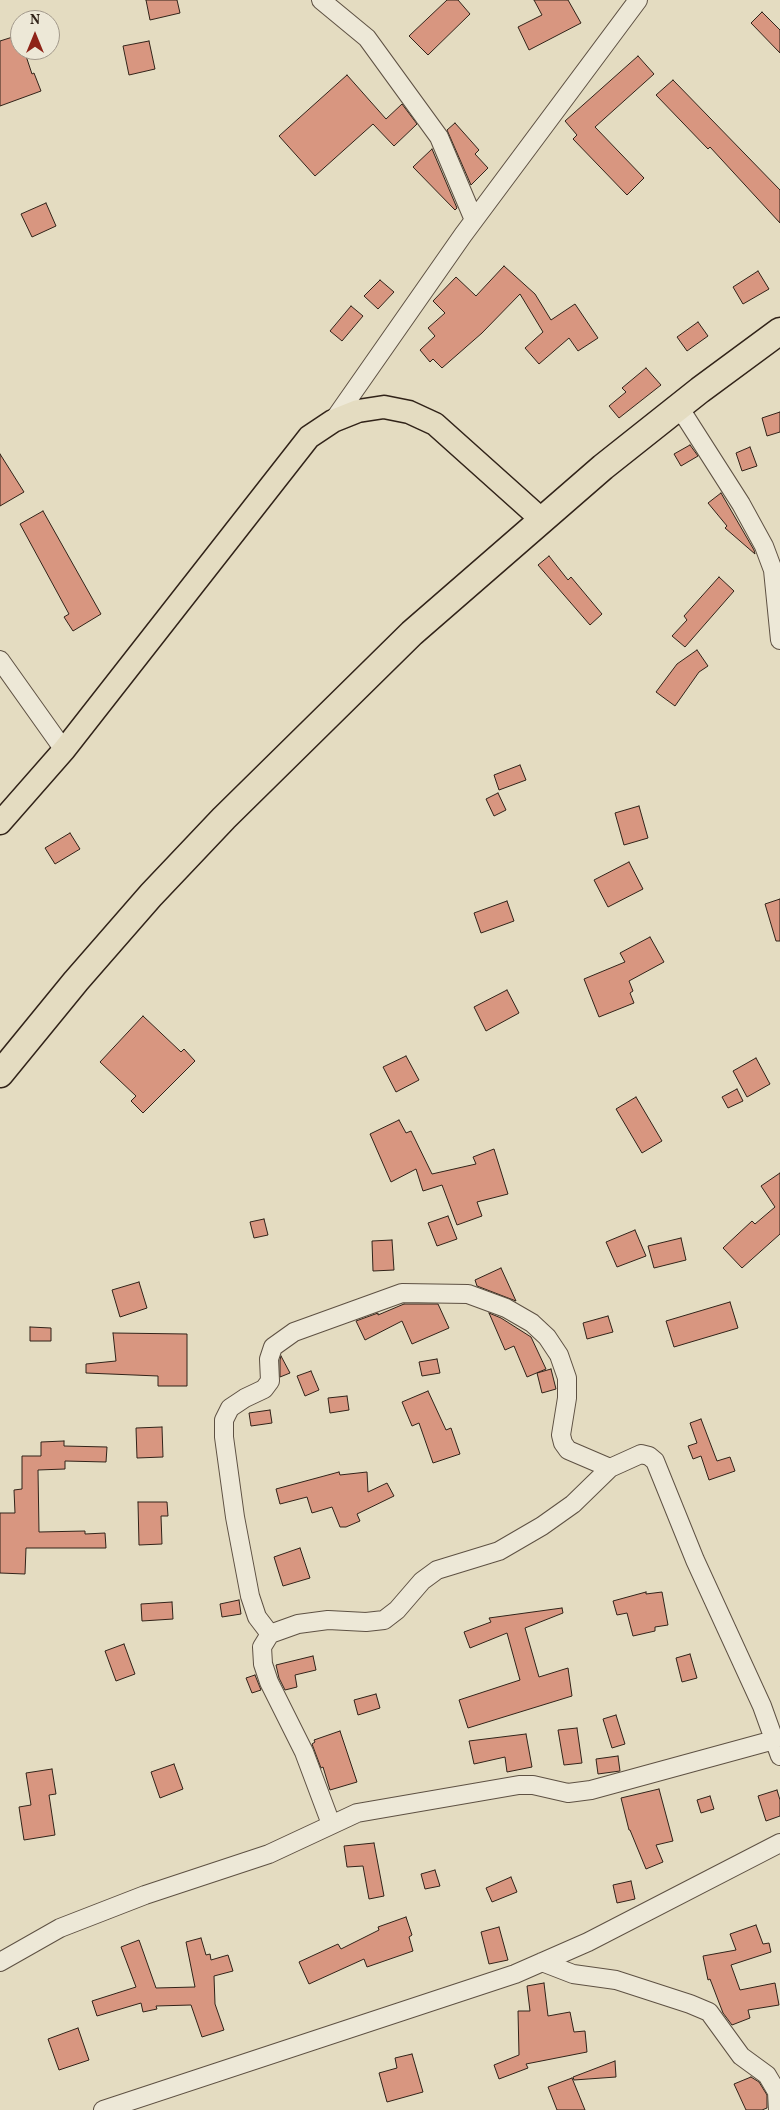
<!DOCTYPE html>
<html>
<head>
<meta charset="utf-8">
<style>
	body { margin:0 }
	#map { position:relative; width:780px; height:2110px; overflow:hidden; background:#e4dcc1; font-family:Vollkorn,serif }
	canvas { display:block }
	.north { position:absolute; left:10px; top:10px; width:50px; height:50px; box-sizing:border-box; background:#ede8d7; border:1px solid #a2998b; border-radius:50%; rotate:0deg; font-size:14px; font-weight:700; line-height:20px; text-align:center; color:#312319 }
	.north::after { content:''; display:block; margin:auto; width:18px; height:22px; background:#8f2418; clip-path:polygon(50% 0,100% 100%,50% 72%,0 100%) }
</style>
</head>
<body>
<div id="map">
<canvas width="780" height="2110"></canvas>
<div class="north">N</div>
</div>
<script>
const g = document.querySelector('canvas').getContext('2d');
g.lineJoin = 'round';
function paint(path, color) {
  g.fillStyle = color;
  g.fill(path, 'evenodd');
}
function poly(rows) {
  const path = new Path2D();
  for (const r of rows) {
    path.moveTo(r[0], r[1]);
    for (let i = 2; i < r.length; i += 2) path.lineTo(r[i], r[i + 1]);
  }
  return path;
}
function stroke(path, color, width, dash) {
  g.strokeStyle = color;
  g.lineWidth = width;
  g.lineCap = dash ? 'butt' : 'round';
  g.setLineDash(dash || []);
  g.stroke(path);
}
const building = poly([
	[146,0,177,0,180,13,150,20,146,0],
	[447,0,458,0,470,14,428,55,409,36,447,0],
	[534,0,568,0,581,23,529,50,518,27,542,15,534,0],
	[762,12,780,30,780,53,751,23,762,12],
	[19,35,20,50,24,50,32,74,34,73,41,91,0,106,0,41,19,35],
	[149,41,155,69,129,75,123,46,149,41],
	[638,56,654,74,595,127,644,178,627,195,573,139,577,135,565,121,638,56],
	[347,75,386,119,402,104,417,124,394,146,373,124,315,176,279,136,347,75],
	[673,80,780,190,780,223,710,147,708,149,656,95,673,80],
	[455,123,479,150,475,154,488,168,471,185,447,130,455,123],
	[432,149,457,208,455,210,413,167,432,149],
	[46,203,56,226,32,237,21,214,46,203],
	[504,266,535,294,551,320,575,304,598,338,578,351,569,338,539,364,525,348,543,332,520,294,482,333,442,368,433,359,430,362,420,350,435,336,428,328,445,313,433,301,456,277,476,296,504,266],
	[758,271,769,289,743,304,733,287,758,271],
	[380,280,394,292,378,309,364,296,380,280],
	[351,306,363,316,342,341,330,331,351,306],
	[698,322,708,336,687,351,677,337,698,322],
	[646,368,661,385,619,418,609,406,626,392,622,388,646,368],
	[780,412,780,432,767,436,762,418,780,412],
	[690,445,698,456,681,466,674,454,690,445],
	[750,447,757,466,742,471,736,453,750,447],
	[0,454,24,492,0,506,0,454],
	[721,493,754,550,755,554,725,528,727,526,708,503,721,493],
	[43,511,101,614,73,631,64,617,69,614,20,524,43,511],
	[549,556,568,580,571,577,602,614,590,625,538,565,549,556],
	[719,577,734,591,685,647,672,636,687,620,684,616,719,577],
	[697,650,708,666,699,672,675,706,656,692,677,664,697,650],
	[520,765,526,780,499,790,494,775,520,765],
	[498,793,506,810,494,816,486,799,498,793],
	[639,806,648,838,624,845,615,813,639,806],
	[70,833,80,849,55,864,45,848,70,833],
	[629,862,643,889,608,907,594,880,629,862],
	[780,899,780,941,776,941,765,904,780,899],
	[507,901,514,921,481,933,474,913,507,901],
	[650,937,664,962,629,981,633,991,630,993,634,1003,599,1017,584,979,625,962,620,953,650,937],
	[507,990,519,1013,486,1031,474,1007,507,990],
	[143,1016,181,1052,184,1049,195,1061,143,1113,131,1101,136,1096,100,1062,143,1016],
	[406,1056,419,1080,396,1092,383,1067,406,1056],
	[756,1058,770,1084,747,1097,733,1071,756,1058],
	[737,1089,743,1101,728,1108,722,1097,737,1089],
	[636,1097,662,1141,642,1153,616,1109,636,1097],
	[399,1120,406,1133,411,1131,432,1174,476,1164,473,1157,494,1149,508,1194,477,1202,482,1216,457,1225,442,1185,423,1191,416,1169,391,1182,370,1134,399,1120],
	[780,1173,780,1234,742,1268,723,1248,752,1221,755,1224,775,1207,761,1186,780,1173],
	[448,1216,457,1239,437,1246,428,1223,448,1216],
	[264,1219,268,1235,254,1238,250,1222,264,1219],
	[635,1230,646,1256,617,1267,606,1242,635,1230],
	[681,1238,686,1260,654,1268,648,1246,681,1238],
	[392,1240,394,1270,373,1271,372,1241,392,1240],
	[501,1268,516,1301,477,1286,475,1280,501,1268],
	[139,1282,147,1308,120,1317,112,1290,139,1282],
	[730,1302,738,1328,674,1347,666,1321,730,1302],
	[404,1304,438,1304,449,1328,412,1344,402,1321,365,1340,356,1321,378,1313,378,1315,404,1304],
	[489,1313,501,1318,531,1337,546,1369,527,1377,514,1346,505,1350,489,1313],
	[608,1316,613,1332,587,1339,583,1323,608,1316],
	[30,1327,51,1328,51,1341,30,1341,30,1327],
	[113,1333,187,1334,187,1386,158,1386,158,1376,86,1373,86,1364,116,1361,113,1333],
	[281,1356,290,1373,280,1377,280,1360,281,1356],
	[437,1359,440,1373,422,1376,419,1362,437,1359],
	[551,1369,556,1389,542,1393,537,1373,551,1369],
	[311,1371,319,1390,305,1396,297,1376,311,1371],
	[428,1391,446,1430,451,1428,460,1454,433,1463,419,1423,412,1426,402,1402,428,1391],
	[347,1396,349,1410,330,1413,328,1398,347,1396],
	[270,1410,272,1423,251,1426,249,1413,270,1410],
	[701,1419,717,1461,730,1457,735,1471,709,1480,701,1456,693,1459,688,1446,697,1443,690,1423,701,1419],
	[162,1427,163,1457,137,1458,136,1428,162,1427],
	[64,1441,64,1446,107,1447,106,1462,65,1461,65,1469,38,1470,39,1532,85,1531,85,1534,105,1533,106,1548,26,1548,25,1574,0,1573,0,1513,15,1513,14,1490,22,1489,22,1456,41,1456,41,1442,64,1441],
	[339,1472,340,1475,367,1472,368,1492,387,1483,394,1496,357,1514,360,1521,346,1527,340,1527,332,1507,312,1513,307,1497,280,1504,276,1489,339,1472],
	[138,1502,167,1502,168,1516,161,1516,162,1544,139,1545,138,1502],
	[300,1548,310,1578,283,1586,274,1557,300,1548],
	[646,1592,646,1594,662,1592,668,1625,655,1627,655,1631,633,1636,627,1613,617,1615,613,1601,646,1592],
	[239,1600,241,1614,222,1617,220,1604,239,1600],
	[172,1602,173,1619,142,1621,141,1604,172,1602],
	[562,1608,563,1613,525,1628,539,1677,568,1668,572,1696,468,1728,459,1700,520,1680,507,1633,470,1648,464,1632,491,1622,489,1618,562,1608],
	[124,1644,135,1674,116,1681,105,1651,124,1644],
	[690,1654,697,1678,682,1682,676,1658,690,1654],
	[313,1656,316,1670,295,1675,297,1687,285,1690,279,1678,276,1665,313,1656],
	[255,1675,261,1690,252,1693,246,1678,255,1675],
	[376,1694,380,1708,358,1715,354,1700,376,1694],
	[616,1715,625,1744,612,1748,603,1719,616,1715],
	[577,1728,582,1763,564,1765,558,1730,577,1728],
	[340,1731,357,1782,330,1790,323,1767,321,1768,312,1744,315,1742,314,1740,340,1731],
	[526,1734,532,1767,507,1772,505,1757,474,1764,469,1741,526,1734],
	[618,1756,620,1771,598,1774,596,1759,618,1756],
	[174,1764,183,1789,160,1798,151,1772,174,1764],
	[52,1769,56,1794,49,1795,55,1835,24,1840,19,1807,31,1805,26,1773,52,1769],
	[659,1789,673,1841,656,1845,663,1862,646,1869,630,1830,629,1830,621,1798,659,1789],
	[777,1790,780,1800,780,1816,766,1821,758,1796,777,1790],
	[710,1796,714,1809,701,1813,697,1800,710,1796],
	[374,1843,384,1896,369,1899,363,1866,347,1867,344,1846,374,1843],
	[435,1870,440,1886,425,1889,421,1874,435,1870],
	[511,1877,517,1892,492,1902,486,1888,511,1877],
	[631,1881,635,1899,617,1903,613,1885,631,1881],
	[406,1917,412,1935,409,1937,413,1951,367,1967,364,1959,309,1984,299,1962,338,1944,341,1949,379,1930,378,1927,406,1917],
	[756,1925,763,1944,769,1943,771,1952,731,1965,740,1990,775,1983,779,2005,748,2010,750,2018,732,2025,723,2013,710,1979,708,1980,703,1956,736,1950,730,1934,756,1925],
	[499,1927,508,1960,489,1964,481,1932,499,1927],
	[201,1938,206,1955,210,1954,211,1960,228,1955,233,1971,214,1976,215,2004,224,2030,202,2037,191,2005,156,2006,157,2009,143,2012,141,2003,97,2016,92,2001,136,1987,121,1947,139,1940,156,1988,195,1987,186,1942,201,1938],
	[544,1983,548,2016,570,2012,574,2032,585,2031,587,2052,526,2064,528,2068,499,2079,494,2065,519,2055,518,2011,530,2011,527,1986,544,1983],
	[78,2028,89,2060,59,2070,48,2039,78,2028],
	[412,2054,423,2092,387,2102,379,2073,397,2068,395,2058,412,2054],
	[615,2061,616,2077,574,2080,573,2077,615,2061],
	[751,2077,759,2082,767,2095,767,2108,762,2110,746,2110,734,2084,751,2077],
	[572,2078,585,2110,557,2110,548,2087,572,2078]
]);
const minor = poly([
	[321,0,367,38,439,137,474,220],
	[679,407,741,504,764,546,773,570,780,640],
	[333,421,463,235,638,0],
	[0,660,64,750],
	[270,1634,257,1617,250,1596,235,1517,224,1437,224,1420,230,1408,245,1398,264,1389,270,1381,269,1359,273,1347,294,1332,402,1293,468,1294,506,1308,532,1323,547,1337,559,1355,567,1378,567,1398,561,1435,563,1443,568,1450,610,1468],
	[331,1824,304,1752,269,1682,263,1664,262,1647,270,1634,298,1624,328,1620,366,1622,384,1620,397,1610,422,1581,437,1570,499,1551,542,1526,573,1504,610,1468,641,1454,649,1456,655,1461,695,1560,762,1706,780,1756],
	[0,1962,60,1928,145,1895,269,1854,357,1813,519,1785,533,1785,568,1793,591,1790,774,1740],
	[542,1962,573,1974,616,1980,690,2004,709,2012,741,2056,767,2075,777,2092,778,2110],
	[103,2110,515,1974,588,1942,780,1843]
]);
const major = poly([
	[0,823,64,750,309,437,333,421,358,411,384,407,409,412,435,424,541,519]
]);
const highway = poly([
	[0,1074,76,981,151,895,224,818,412,633,603,467,700,390,780,331]
]);
paint(building, '#d89680');
stroke(building, '#312319', 1);
stroke(minor, '#5e5143', 20);
stroke(major, '#312319', 25);
stroke(highway, '#312319', 29);
stroke(minor, '#ede8d7', 18);
stroke(major, '#e4dcc1', 22);
stroke(highway, '#e4dcc1', 26);
</script>
</body>
</html>
